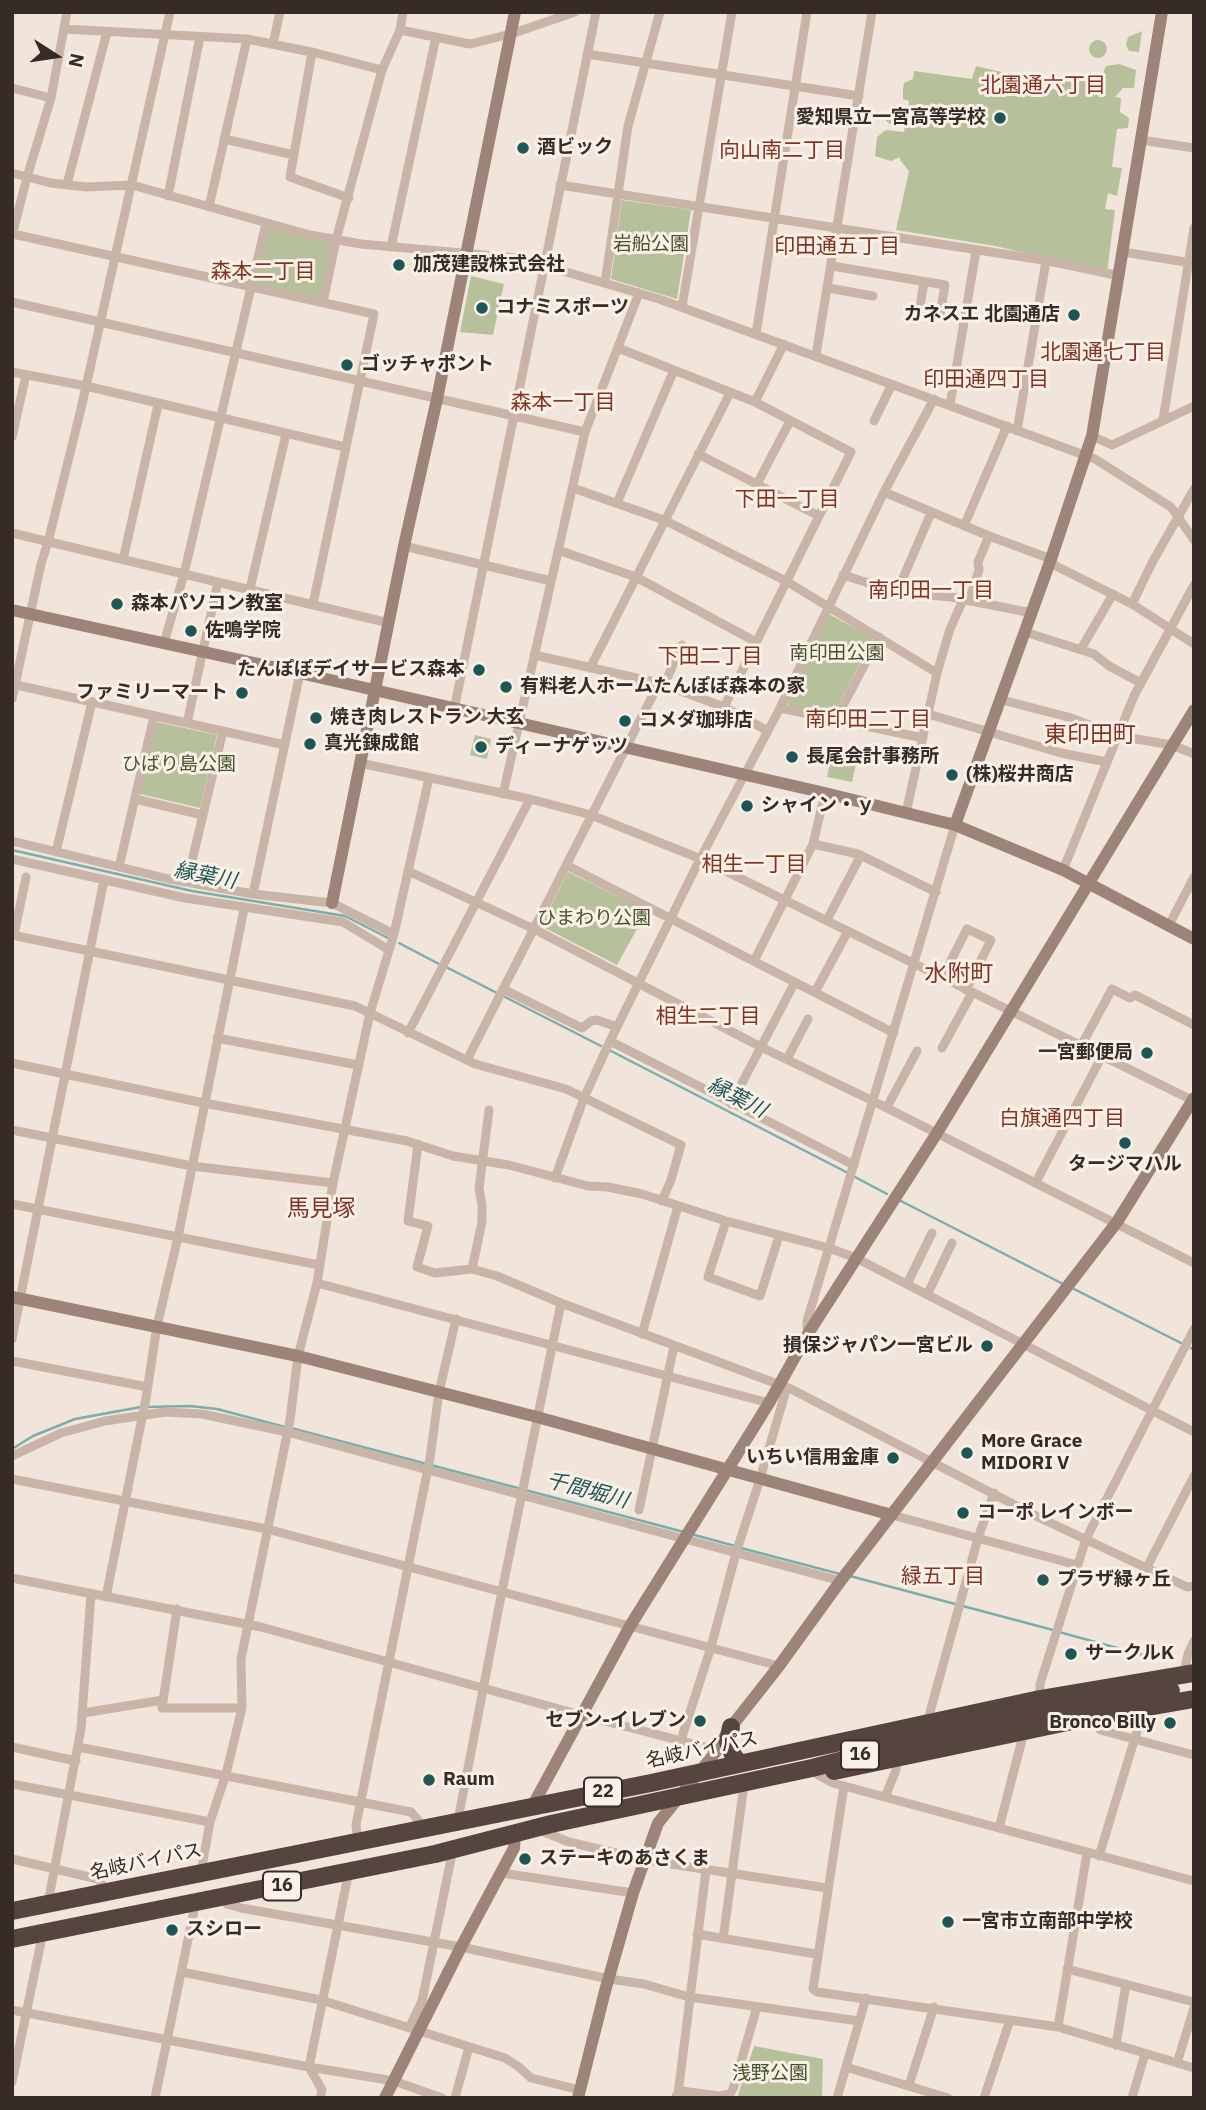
<!DOCTYPE html>
<html>
<head>
<meta charset="utf-8">
<style>
	body { margin:0 }
	#map { position:relative; width:1206px; height:2110px; overflow:hidden; background:#f1e5db; font-family:"IBM Plex Sans",sans-serif }
	canvas { display:block }
	.frame { position:absolute; inset:0; border:14px solid #362b27; pointer-events:none }
	.north { position:absolute; left:21px; top:21px; width:70px; height:70px; -webkit-text-stroke:5px #f9f0e7; paint-order:stroke; rotate:102deg; font-size:19px; font-weight:700; line-height:28px; text-align:center; color:#362b27 }
	.north::after { content:''; display:block; margin:auto; width:24px; height:32px; background:#362b27; clip-path:polygon(50% 0,100% 100%,50% 72%,0 100%) }
</style>
</head>
<body>
<div id="map">
<canvas width="1206" height="2110"></canvas>
<div class="frame"></div>
<div class="north">N</div>
</div>
<script>
const g = document.querySelector('canvas').getContext('2d');
g.lineJoin = 'round';
function paint(path, color) {
  g.fillStyle = color;
  g.fill(path, 'evenodd');
}
function poly(rows) {
  const path = new Path2D();
  for (const r of rows) {
    if (r.length === 3) {
      path.moveTo(r[0] + r[2], r[1]);
      path.arc(r[0], r[1], r[2], 0, 2 * Math.PI);
      continue;
    }
    path.moveTo(r[0], r[1]);
    for (let i = 2; i < r.length; i += 2) path.lineTo(r[i], r[i + 1]);
  }
  return path;
}
function stroke(path, color, width, dash) {
  g.strokeStyle = color;
  g.lineWidth = width;
  g.lineCap = dash ? 'butt' : 'round';
  g.setLineDash(dash || []);
  g.stroke(path);
}
function drawText(font, color, halo, rows, align = 'center') {
  g.font = font + ' "IBM Plex Sans","Noto Sans JP",sans-serif';
  g.lineWidth = 6;
  g.setLineDash([]);
  g.textBaseline = 'middle';
  g.strokeStyle = halo;
  g.fillStyle = color;
  for (const [text, x, y, turn = 0] of rows) {
    g.save();
    g.translate(x, y);
    g.rotate((+turn || 0) * Math.PI / 180);
    g.textAlign = isNaN(turn) ? turn : align;
    if (halo) g.strokeText(text, 0, 0);
    g.fillText(text, 0, 0);
    g.restore();
  }
}
const green = poly([
	[1142,31,1139,52,1129,51,1126,45,1128,37],
	[1098,49,9],
	[1119,64,1136,70,1134,88,1123,88,1115,97,1121,98,1120,112,1129,118,1128,128,1117,129,1112,167,1122,168,1117,196,1108,193,1105,209,1115,210,1107,272,995,246,896,230,909,171,900,160,900,157,891,161,875,156,877,137,886,130,904,132,905,125,890,124,883,118,900,108,908,109,909,101,903,99,903,90,904,83,913,79,914,71,972,79,976,66,1001,72,1007,83,1013,84,1014,75,1041,78,1040,85,1023,85,1059,90,1061,81,1074,82,1076,76,1087,73,1102,75,1106,66],
	[622,200,691,210,677,299,611,279],
	[269,227,333,243,320,298,254,285],
	[471,276,504,284,493,335,460,332],
	[829,614,873,638,833,715,789,706,787,703],
	[157,722,217,735,200,808,140,794],
	[475,735,491,739,487,759,470,755],
	[831,755,857,760,852,782,827,777],
	[568,872,647,911,617,965,541,926],
	[754,2046,823,2059,822,2098,737,2098]
]);
const stream = poly([
	[12,850,192,891,345,916,390,939],
	[399,943,439,964],
	[448,968,497,993],
	[505,997,601,1046],
	[611,1051,848,1173],
	[855,1177,887,1194],
	[901,1201,1063,1284],
	[1074,1289,1181,1343],
	[1191,1348,1194,1350],
	[147,1407,190,1406,217,1409,285,1427],
	[291,1428,684,1532],
	[12,1449,33,1436,75,1419,141,1407],
	[691,1534,735,1546],
	[741,1548,840,1574],
	[850,1576,1053,1630],
	[1059,1632,1154,1658]
]);
const street = poly([
	[64,29,247,39,316,53,382,70],
	[400,30,470,44,511,34,575,12],
	[273,44,280,12],
	[312,52,290,177,349,198],
	[587,54,859,96],
	[12,88,51,98],
	[224,139,294,155],
	[1141,140,1194,148],
	[12,173,51,183,86,187,132,185,310,235,361,244,518,258,659,299,1095,459,1171,507,1194,540],
	[67,184,107,32],
	[560,185,1049,261,1120,276],
	[168,196,200,37],
	[209,207,247,39],
	[13,234,374,314,313,604],
	[12,236,27,177,51,98,67,12],
	[391,247,436,37],
	[1123,252,1192,263],
	[832,266,945,285,940,315,919,312,924,282],
	[605,283,628,126,660,12],
	[828,288,873,296],
	[12,302,585,432],
	[323,302,336,240,382,70,400,30,403,12],
	[682,307,732,12],
	[756,334,807,12],
	[618,348,755,402,851,452,724,707],
	[816,355,872,12],
	[12,372,86,386,345,447],
	[755,402,784,344],
	[950,405,976,251],
	[1163,420,1194,228],
	[874,421,892,384],
	[1017,431,1046,261],
	[1092,436,1112,445,1194,406],
	[12,437,26,375],
	[698,454,819,516],
	[757,484,790,421],
	[573,488,664,520,786,581,937,673],
	[884,492,989,536,1051,559],
	[617,503,674,370],
	[964,526,1007,426],
	[12,533,389,623],
	[404,546,551,581],
	[558,550,636,577,756,642],
	[123,560,158,405],
	[1050,563,1132,604,1194,644],
	[843,575,897,592,951,597,1032,613],
	[250,589,286,434],
	[897,592,931,513],
	[969,601,979,570,978,562,989,536],
	[1132,604,1153,561,1194,489],
	[1025,632,1094,654,1109,666,1141,683],
	[164,643,184,574,266,223],
	[1081,649,1113,594],
	[534,655,659,683,724,707,768,731],
	[590,668,730,393],
	[12,684,285,745],
	[664,685,682,645],
	[12,699,41,564,48,542,80,413,170,12],
	[1002,700,1068,717,1119,736,1172,745,1194,754],
	[780,708,923,738],
	[454,710,596,12],
	[928,714,1061,753,1107,762],
	[836,719,879,637],
	[187,723,218,582],
	[360,763,530,799,591,815,701,859,1194,1101],
	[503,794,585,432,639,293],
	[135,799,203,815],
	[906,813,937,673,950,629,963,600],
	[12,841,169,879,253,894,332,903,394,934],
	[813,844,858,854,936,892],
	[56,852,92,702],
	[12,859,185,898,343,922,389,950],
	[566,865,894,1033],
	[119,867,154,716],
	[1063,870,1134,696,1194,585],
	[408,871,534,929,761,1047,873,1101,1194,1263],
	[187,882,223,731],
	[253,894,300,673],
	[827,920,861,855],
	[1169,925,1194,877],
	[12,935,355,1006,475,1064,566,1089,681,1145,671,1180,662,1201],
	[14,935,26,877],
	[754,961,813,844,825,793],
	[942,978,967,929,991,940,966,990],
	[503,989,582,1028,591,1021,597,1020,617,1027],
	[815,992,848,931],
	[408,1033,530,799],
	[217,1038,358,1065],
	[1081,1046,1112,989,1130,998,1135,995,1194,1025],
	[942,1048,972,993],
	[787,1059,808,1019],
	[467,1060,659,683],
	[12,1063,204,1103,407,1141,453,1156,509,1165,588,1186,608,1187,642,1194,726,1221,829,1248,856,1258,1194,1432],
	[731,1104,795,982],
	[887,1107,917,1051],
	[12,1130,192,1166,333,1183],
	[418,1144,408,1221,428,1226,417,1267,435,1273,472,1269,497,1276,561,1303],
	[854,1165,610,1041,700,859,780,708,884,492,934,399],
	[555,1178,584,1098,610,1041],
	[1036,1182,1102,1056],
	[12,1204,319,1265],
	[726,1221,708,1277,760,1296,779,1236],
	[472,1269,482,1222,482,1205,479,1188,489,1110],
	[317,1283,769,1403],
	[907,1284,932,1233],
	[927,1295,952,1243],
	[809,1332,807,1327,807,1321,955,825],
	[642,1334,678,1206],
	[12,1339,104,880],
	[12,1361,148,1387],
	[12,1456,61,1433,105,1421,165,1412,202,1414,287,1432,841,1581],
	[12,1479,267,1529,779,1666],
	[639,1510,674,1346],
	[892,1515,1077,1565],
	[1147,1567,1194,1476],
	[12,1578,261,1627,581,1715,717,1750],
	[106,1597,146,1398,157,1326,178,1237,244,909],
	[177,1609,162,1708,242,1708,226,1774,210,1822,201,1872],
	[1184,1674,1188,1654,1194,1641],
	[1040,1699,1040,1684,1086,1539,1194,1329],
	[242,1708,241,1659,290,1420,298,1356,317,1283,333,1183,370,1013,394,934,429,778],
	[83,1713,163,1700],
	[1096,1716,1100,1730,1194,1755],
	[927,1723,978,1538,994,1493],
	[681,1740,711,1647,736,1553,760,1479,787,1387],
	[12,1747,76,1761],
	[78,1747,411,1812,424,1827],
	[818,1775,833,1783,1194,1881],
	[12,1784,210,1822],
	[844,1786,813,1989,817,1992,1058,2027,1194,2068],
	[885,1797,896,1770,896,1757],
	[458,1820,502,1591,561,1303,791,1389,1038,1517,1187,1587,1194,1586],
	[999,1828,1024,1732],
	[539,1830,569,1842,645,1860,827,1888],
	[358,1840,356,1825,430,1458,439,1392,456,1319],
	[1099,1856,1144,1708],
	[12,1859,98,1879,107,1892],
	[502,1873,633,1893],
	[221,1898,227,1904,241,1908,461,1947,609,1979,644,1984,689,1997,859,2021],
	[48,1903,81,1729,91,1594],
	[697,1934,816,1954],
	[723,1939,744,1785],
	[1067,1969,1194,2002],
	[182,1972,321,2000,505,2058,519,2067,531,2078,580,2090],
	[12,2010,309,2067,394,2081,442,2098],
	[1058,2027,1087,1853],
	[409,2028,422,2001,453,1849],
	[1116,2045,1126,1984],
	[1177,2063,1194,2008],
	[846,2067,948,2098],
	[12,2082,43,1932],
	[909,2085,934,2007],
	[678,2094,706,1870],
	[676,2096,681,2091,720,2096,730,2094,733,2089,757,2007],
	[155,2098,196,1901],
	[320,2098,322,2090,309,2067,349,1871],
	[455,2098,469,2047],
	[837,2098,866,1998],
	[984,2098,1010,2020],
	[1132,2098,1145,2054]
]);
const secondary = poly([
	[12,610,300,673,825,793,955,825,1063,870,1194,939],
	[955,825,1051,559,1092,436,1162,12],
	[332,903,404,546,437,399,515,12],
	[12,1297,298,1356,537,1417,892,1515],
	[533,1805,630,1626,769,1403,809,1332,937,1133,1194,710],
	[385,2098,461,1947,514,1848,515,1835],
	[578,2098,605,1991,633,1893,658,1823,715,1753,731,1727,779,1666,842,1579,1117,1222,1194,1098]
]);
const highway = poly([
	[731,1727,728,1742,734,1757,740,1763],
	[834,1771,1096,1716,1194,1699],
	[12,1911,651,1783,1040,1699,1194,1673]
]);
const highwayBridge = poly([
	[12,1939,435,1854,551,1824,812,1768,950,1733,1171,1691]
]);
const markers = [
	[1000,118,7,"#1e5656"],
	[523,148,7,"#1e5656"],
	[399,265,7,"#1e5656"],
	[482,308,7,"#1e5656"],
	[1074,315,7,"#1e5656"],
	[347,365,7,"#1e5656"],
	[117,604,7,"#1e5656"],
	[191,631,7,"#1e5656"],
	[479,670,7,"#1e5656"],
	[506,687,7,"#1e5656"],
	[242,693,7,"#1e5656"],
	[316,718,7,"#1e5656"],
	[625,721,7,"#1e5656"],
	[310,744,7,"#1e5656"],
	[481,747,7,"#1e5656"],
	[792,757,7,"#1e5656"],
	[952,775,7,"#1e5656"],
	[747,806,7,"#1e5656"],
	[1147,1053,7,"#1e5656"],
	[1125,1143,7,"#1e5656"],
	[987,1346,7,"#1e5656"],
	[967,1453,7,"#1e5656"],
	[893,1458,7,"#1e5656"],
	[963,1513,7,"#1e5656"],
	[1043,1580,7,"#1e5656"],
	[1071,1654,7,"#1e5656"],
	[700,1721,7,"#1e5656"],
	[1170,1723,7,"#1e5656"],
	[429,1780,7,"#1e5656"],
	[525,1859,7,"#1e5656"],
	[948,1922,7,"#1e5656"],
	[172,1930,7,"#1e5656"]
];
const shields = [
	[860,1755,38],
	[603,1792,38],
	[282,1886,38]
];
const shieldNames = [
	["16",860,1755],
	["22",603,1792],
	["16",282,1886]
];
const poiNames = [
	["愛知県立一宮高等学校",986,118,"right"],
	["酒ビック",537,148],
	["加茂建設株式会社",413,265],
	["コナミスポーツ",496,308],
	["カネスエ 北園通店",1060,315,"right"],
	["ゴッチャポント",361,365],
	["森本パソコン教室",131,604],
	["佐鳴学院",205,631],
	["たんぽぽデイサービス森本",465,670,"right"],
	["有料老人ホームたんぽぽ森本の家",520,687],
	["ファミリーマート",228,693,"right"],
	["焼き肉レストラン 大玄",330,718],
	["コメダ珈琲店",639,721],
	["真光錬成館",324,744],
	["ディーナゲッツ",495,747],
	["長尾会計事務所",806,757],
	["(株)桜井商店",966,775],
	["シャイン・ｙ",761,806],
	["一宮郵便局",1133,1053,"right"],
	["タージマハル",1125,1165,"center"],
	["損保ジャパン一宮ビル",973,1346,"right"],
	["More Grace",981,1442],
	["MIDORI V",981,1464],
	["いちい信用金庫",879,1458,"right"],
	["コーポ レインボー",977,1513],
	["プラザ緑ヶ丘",1057,1580],
	["サークルK",1085,1654],
	["セブン-イレブン",686,1721,"right"],
	["Bronco Billy",1156,1723,"right"],
	["Raum",443,1780],
	["ステーキのあさくま",539,1859],
	["一宮市立南部中学校",962,1922],
	["スシロー",186,1930]
];
const parkNames = [
	["岩船公園",651,245],
	["南印田公園",837,654],
	["ひばり島公園",179,765],
	["ひまわり公園",594,919],
	["浅野公園",770,2074]
];
const streetNames = [
	["名岐バイパス",702,1750,-12],
	["名岐バイパス",146,1862,-12]
];
const neighbourhoodNames = [
	["北園通六丁目",1043,86],
	["向山南二丁目",782,151],
	["印田通五丁目",837,247],
	["森本二丁目",263,272],
	["北園通七丁目",1103,353],
	["印田通四丁目",986,380],
	["森本一丁目",563,403],
	["下田一丁目",787,500],
	["南印田一丁目",931,591],
	["下田二丁目",710,657],
	["南印田二丁目",868,720],
	["相生一丁目",754,865],
	["相生二丁目",708,1017],
	["白旗通四丁目",1062,1119],
	["緑五丁目",943,1577]
];
const waterNames = [
	["縁葉川",205,876,11],
	["縁葉川",737,1098,27],
	["千間堀川",587,1491,15]
];
const quarterNames = [
	["東印田町",1090,735],
	["水附町",959,974],
	["馬見塚",321,1209]
];
paint(green, '#b6c09b');
stroke(stream, '#7aaead', 2.5);
stroke(street, '#c9b5a7', 9);
stroke(secondary, '#9d8478', 12);
stroke(highway, '#56453f', 18);
stroke(highwayBridge, '#56453f', 18);
for (const [x, y, r, color] of markers) {
  const dot = new Path2D();
  dot.arc(x, y, r, 0, 2 * Math.PI);
  g.fillStyle = color;
  g.fill(dot);
  stroke(dot, '#f9f0e7', 2.5);
}
for (const [x, y, w] of shields) {
  const box = new Path2D();
  box.roundRect(x - w / 2, y - 14.5, w, 29, 5);
  g.fillStyle = '#f9f0e7';
  g.fill(box);
  stroke(box, '#362b27', 2);
}
drawText('bold 18px', '#362b27', null, shieldNames);
drawText('bold 19px', '#362b27', '#f9f0e7', poiNames, 'left');
drawText('19px', '#47532c', '#f9f0e7', parkNames);
drawText('19px', '#362b27', '#f9f0e7', streetNames);
drawText('21px', '#833322', '#f9f0e7', neighbourhoodNames);
drawText('italic 21px', '#1e5656', '#f9f0e7', waterNames);
drawText('23px', '#833322', '#f9f0e7', quarterNames);
</script>
</body>
</html>
